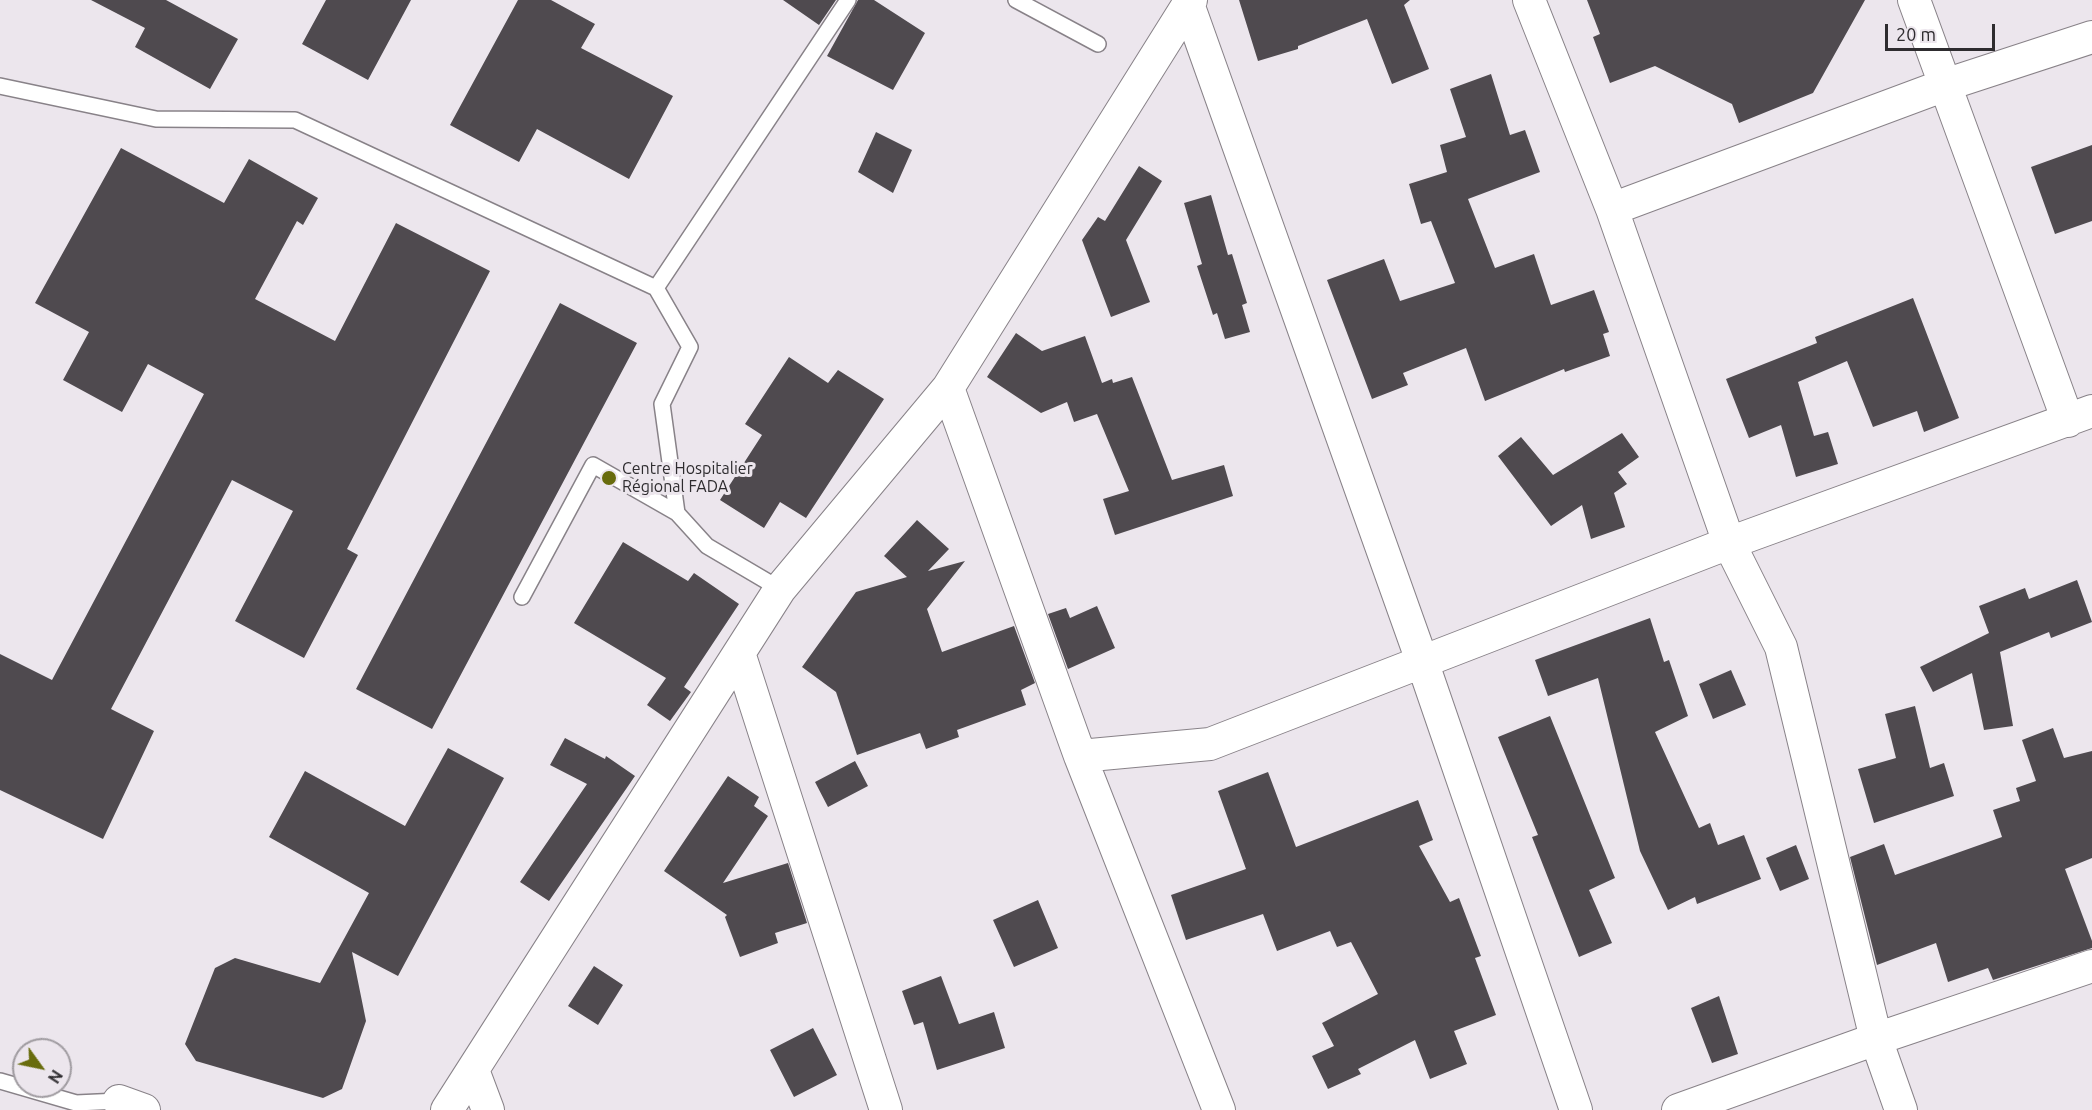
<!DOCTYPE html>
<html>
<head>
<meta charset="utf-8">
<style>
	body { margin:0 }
	#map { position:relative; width:2092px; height:1110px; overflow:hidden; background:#ece6ed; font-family:Ubuntu,sans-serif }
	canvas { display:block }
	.north { position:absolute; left:12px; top:1038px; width:60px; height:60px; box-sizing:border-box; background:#ece6ed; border:2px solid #a09ca1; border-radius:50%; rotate:123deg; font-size:16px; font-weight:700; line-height:24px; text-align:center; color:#2e2c2f }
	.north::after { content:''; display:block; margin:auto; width:21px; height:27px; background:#686c0d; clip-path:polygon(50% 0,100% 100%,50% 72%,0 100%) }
	.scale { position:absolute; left:1885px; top:24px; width:110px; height:27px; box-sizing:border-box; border:3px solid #2e2c2f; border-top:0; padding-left:8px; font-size:18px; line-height:21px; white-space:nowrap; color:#2e2c2f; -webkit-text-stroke:4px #ece6ed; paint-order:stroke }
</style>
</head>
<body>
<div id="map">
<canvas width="2092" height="1110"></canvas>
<div class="north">N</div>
<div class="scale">20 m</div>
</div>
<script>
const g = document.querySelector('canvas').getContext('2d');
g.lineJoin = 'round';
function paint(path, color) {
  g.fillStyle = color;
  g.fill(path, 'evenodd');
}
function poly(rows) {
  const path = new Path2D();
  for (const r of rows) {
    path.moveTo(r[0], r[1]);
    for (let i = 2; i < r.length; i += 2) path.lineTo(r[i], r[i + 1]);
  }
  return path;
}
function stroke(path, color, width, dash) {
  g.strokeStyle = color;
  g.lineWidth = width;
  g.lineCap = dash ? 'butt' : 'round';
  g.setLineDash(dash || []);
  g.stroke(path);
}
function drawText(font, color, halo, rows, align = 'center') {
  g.font = font + ' Ubuntu,sans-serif';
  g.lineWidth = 6;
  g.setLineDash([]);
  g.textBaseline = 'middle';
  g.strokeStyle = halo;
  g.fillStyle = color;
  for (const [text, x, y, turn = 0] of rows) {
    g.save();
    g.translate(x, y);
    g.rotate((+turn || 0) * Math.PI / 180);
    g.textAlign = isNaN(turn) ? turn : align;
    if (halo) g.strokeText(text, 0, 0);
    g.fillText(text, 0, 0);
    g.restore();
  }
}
const building = poly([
	[91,0,166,0,238,39,210,89,135,47,145,28],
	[326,0,411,0,368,80,302,44],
	[518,0,551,0,595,24,581,48,673,96,629,179,537,129,519,162,450,125],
	[783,0,836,0,819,25],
	[858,0,874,0,925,33,893,90,827,56],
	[1239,0,1410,0,1404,5,1429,69,1392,84,1367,19,1298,46,1298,49,1258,61],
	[1587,0,1865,0,1813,93,1739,123,1732,104,1655,66,1610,83,1593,37,1600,34],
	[1491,74,1510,135,1525,130,1540,172,1468,199,1495,268,1534,254,1551,305,1594,290,1609,332,1603,334,1610,356,1565,372,1564,369,1485,401,1466,348,1403,373,1408,385,1372,399,1327,280,1384,259,1400,301,1455,283,1431,221,1421,224,1409,184,1447,172,1440,145,1466,137,1450,89],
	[876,132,912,150,893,193,858,172],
	[2092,145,2092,221,2055,234,2031,167],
	[121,148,224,203,249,159,318,198,303,225,297,221,255,299,335,341,396,223,490,271,347,549,358,555,304,658,235,621,293,511,232,480,111,709,154,731,103,839,0,790,0,654,52,680,204,394,148,364,122,412,63,380,89,332,35,303],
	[1139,166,1162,181,1126,240,1150,302,1111,317,1082,240,1098,217,1105,221],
	[1211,195,1228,255,1232,254,1247,303,1242,305,1250,332,1225,339,1217,313,1213,315,1197,266,1202,264,1184,203],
	[1913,298,1959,418,1924,432,1917,411,1873,427,1847,361,1798,382,1814,436,1828,432,1838,464,1796,477,1781,425,1749,438,1726,379,1817,343,1815,337],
	[560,303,637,343,432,729,356,689],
	[1016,333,1042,351,1085,336,1102,383,1112,379,1113,383,1132,377,1172,480,1224,465,1233,496,1115,535,1103,499,1129,491,1097,414,1074,422,1067,402,1041,413,987,377],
	[789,357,828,383,838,370,884,399,806,518,780,502,764,528,720,500,762,435,745,424],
	[1622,433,1639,457,1618,472,1627,484,1614,493,1625,527,1591,539,1582,505,1551,526,1498,456,1521,437,1553,475],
	[917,520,949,549,928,571,965,561,927,609,942,652,1014,626,1035,683,1021,690,1026,705,957,730,959,737,926,749,920,733,857,755,836,692,802,667,856,592,907,577,884,556],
	[623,542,688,581,694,573,739,604,684,687,691,692,670,721,647,705,666,678,574,623],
	[2077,580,2092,622,2051,638,2049,632,2000,652,2013,726,1984,730,1972,673,1933,692,1920,667,1989,633,1979,606,2025,588,2029,599],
	[1097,606,1115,648,1068,669,1048,614,1066,608,1070,618],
	[1650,618,1664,662,1669,660,1688,716,1655,732,1699,828,1710,823,1718,845,1744,835,1761,879,1697,904,1695,897,1668,910,1640,851,1598,678,1548,696,1535,660],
	[1731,670,1746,705,1713,719,1699,684],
	[1915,706,1930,768,1944,763,1954,796,1874,823,1858,769,1896,758,1885,714],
	[1550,716,1615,878,1589,890,1612,943,1579,957,1532,837,1538,835,1498,737],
	[2053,728,2064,758,2092,751,2092,858,2065,869,2092,941,2092,948,1993,980,1988,968,1948,982,1936,943,1877,965,1850,857,1884,844,1895,875,2002,837,1993,810,2020,801,2016,788,2036,781,2022,740],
	[565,738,605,759,606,756,635,776,549,901,520,882,587,784,550,765],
	[448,748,504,778,398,976,352,952,366,1021,342,1089,323,1098,196,1061,185,1044,215,968,235,958,320,983,369,893,269,837,305,771,405,826],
	[855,761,868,786,828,807,815,782],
	[1268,772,1296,847,1418,800,1433,840,1419,846,1450,902,1459,898,1481,956,1475,958,1496,1015,1454,1031,1467,1064,1430,1079,1415,1040,1358,1069,1361,1074,1328,1089,1312,1056,1334,1046,1322,1023,1378,994,1351,942,1337,947,1330,931,1277,951,1263,914,1186,940,1171,895,1246,869,1218,791],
	[728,776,759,797,754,806,768,816,723,883,788,863,807,923,775,933,778,943,740,957,725,917,727,915,664,871],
	[1796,845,1809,879,1780,891,1766,858],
	[1038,900,1058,948,1014,967,993,920],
	[594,966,623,985,598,1025,568,1006],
	[941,976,959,1024,994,1012,1005,1048,937,1070,923,1022,914,1025,902,991],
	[1719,996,1738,1054,1712,1063,1691,1008],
	[813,1028,837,1075,794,1097,770,1050]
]);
const service = poly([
	[1016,0,1098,44],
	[0,86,156,119,295,120,656,288],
	[780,589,707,546,677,513,662,404,690,347,656,288,848,0],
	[522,597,593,465,677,513],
	[0,1081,76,1103,119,1101]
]);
const minor = poly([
	[1529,0,1612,209,1729,543,1781,647,1876,1039,1901,1110],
	[1914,0,2068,421],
	[1188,4,1422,661,1576,1110],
	[1612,209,1945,85,2092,37],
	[948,388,1080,756,1219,1110],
	[740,656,886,1110],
	[1080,756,1210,744,1729,543,2092,411],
	[473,1070,488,1110],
	[119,1101,144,1110],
	[447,1110,780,589,948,388,1191,0],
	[1678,1110,1876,1039,2092,966]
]);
const markers = [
	[609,478,8,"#686c0d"]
];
const poiNames = [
	["Centre Hospitalier",622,469],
	["Régional FADA",622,487]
];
paint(building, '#4f4a4f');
stroke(service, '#888288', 18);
stroke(minor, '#888288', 34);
stroke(service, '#fff', 15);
stroke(minor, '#fff', 32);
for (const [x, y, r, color] of markers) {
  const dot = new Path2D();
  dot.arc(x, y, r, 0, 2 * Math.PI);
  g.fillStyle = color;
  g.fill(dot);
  stroke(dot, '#ece6ed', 2);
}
drawText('16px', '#2e2c2f', '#ece6ed', poiNames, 'left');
</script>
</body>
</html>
